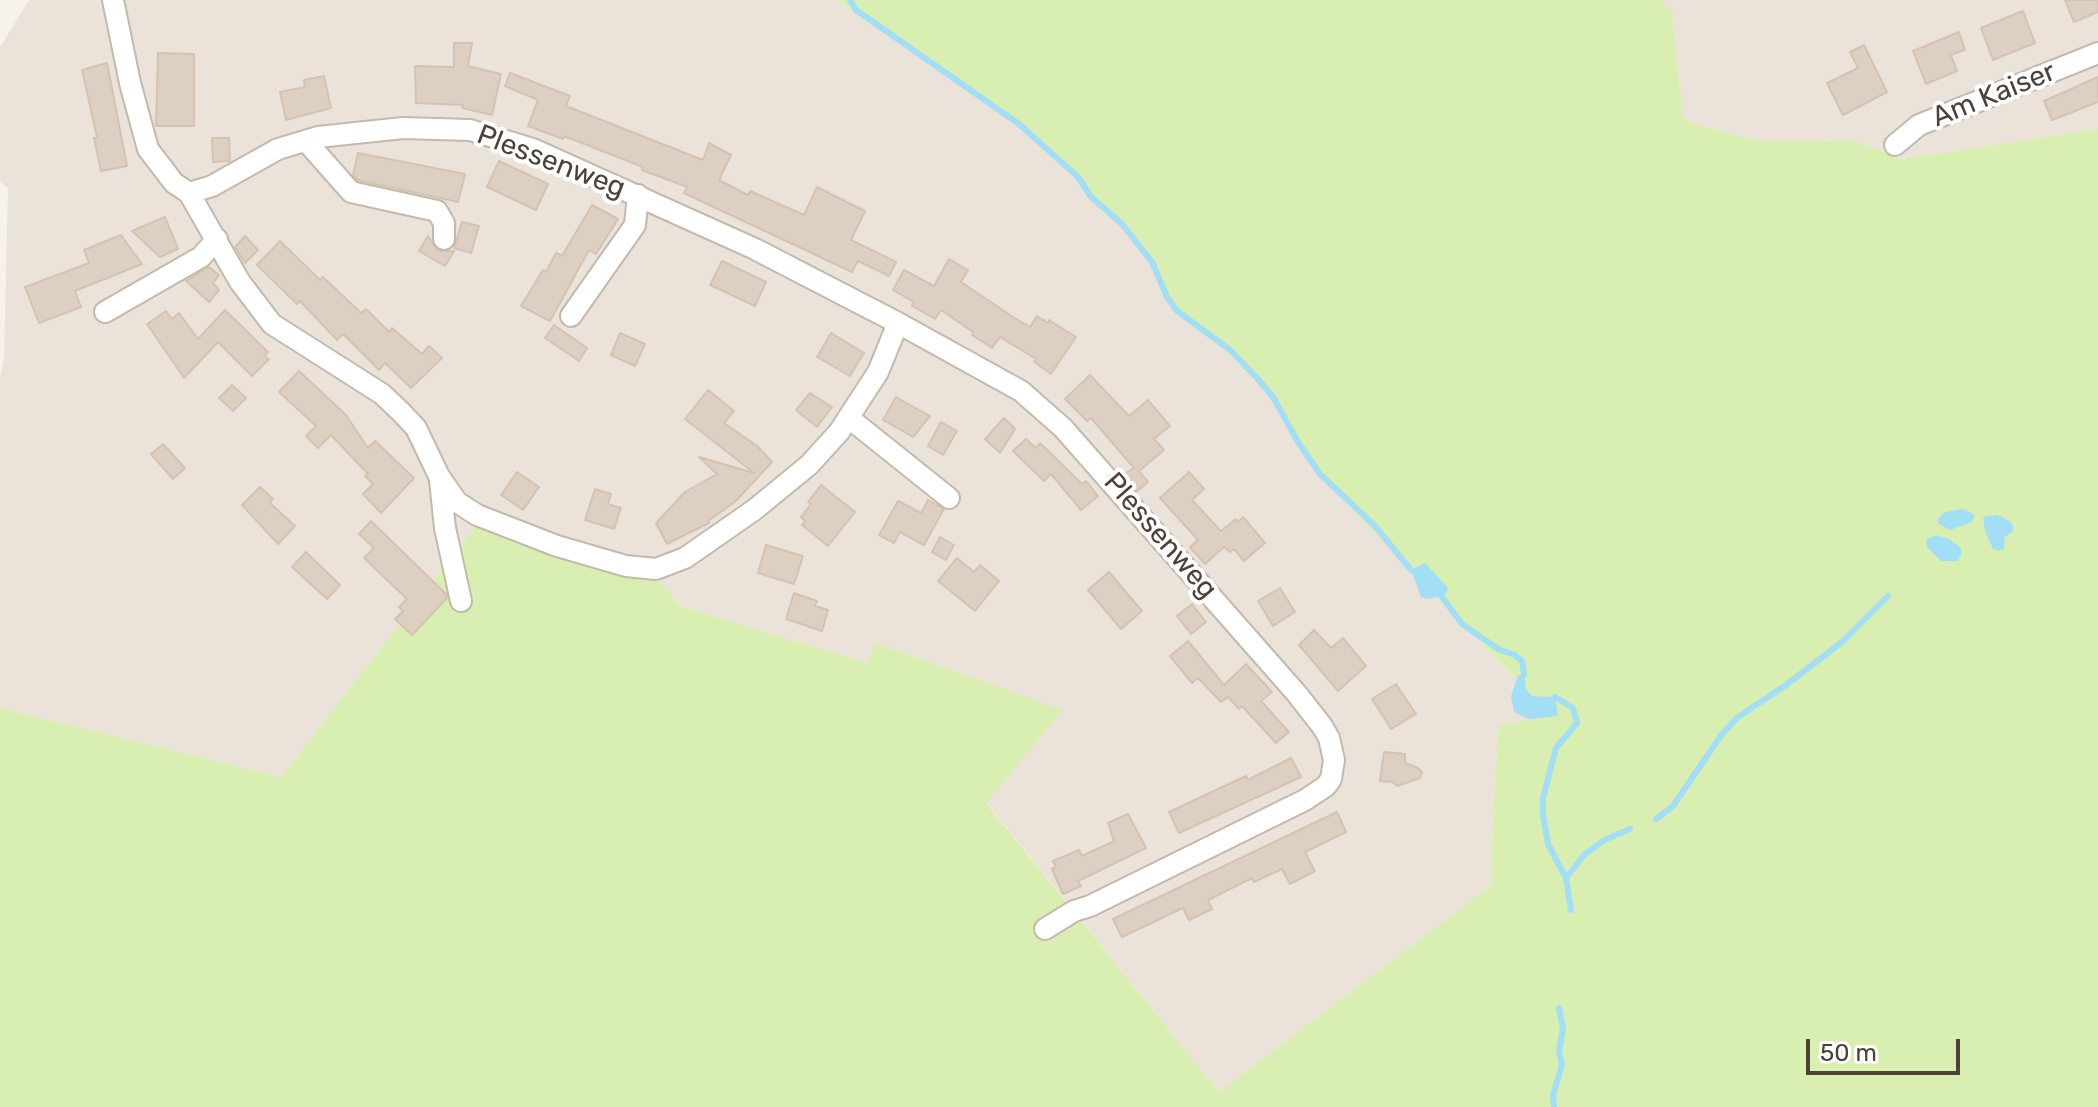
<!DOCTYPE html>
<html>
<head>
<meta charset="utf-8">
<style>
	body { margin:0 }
	#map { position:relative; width:2098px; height:1107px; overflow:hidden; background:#f7f2eb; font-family:Rubik,sans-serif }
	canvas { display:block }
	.scale { position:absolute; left:1806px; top:1039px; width:154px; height:36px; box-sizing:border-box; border:4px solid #4c4238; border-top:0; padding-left:10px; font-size:24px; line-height:28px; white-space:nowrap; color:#4c4238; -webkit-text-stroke:6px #fff; paint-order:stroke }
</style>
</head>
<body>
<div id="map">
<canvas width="2098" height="1107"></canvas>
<div class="scale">50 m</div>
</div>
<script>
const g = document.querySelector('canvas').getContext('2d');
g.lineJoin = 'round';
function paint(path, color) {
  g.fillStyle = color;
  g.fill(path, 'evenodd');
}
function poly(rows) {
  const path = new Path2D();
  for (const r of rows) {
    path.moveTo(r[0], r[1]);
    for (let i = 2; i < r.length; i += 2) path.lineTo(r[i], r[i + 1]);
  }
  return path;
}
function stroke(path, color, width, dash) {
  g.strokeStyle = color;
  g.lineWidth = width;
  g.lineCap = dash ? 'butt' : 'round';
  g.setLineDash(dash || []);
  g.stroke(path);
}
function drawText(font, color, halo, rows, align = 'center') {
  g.font = font + ' Rubik,sans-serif';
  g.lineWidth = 8;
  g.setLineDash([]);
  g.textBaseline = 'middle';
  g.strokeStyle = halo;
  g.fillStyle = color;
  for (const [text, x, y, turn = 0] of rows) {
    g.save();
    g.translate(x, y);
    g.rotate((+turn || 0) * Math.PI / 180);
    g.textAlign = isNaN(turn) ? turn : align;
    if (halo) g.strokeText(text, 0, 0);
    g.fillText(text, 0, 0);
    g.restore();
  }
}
const residential = poly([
	[29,0,837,0,1019,126,1077,178,1089,198,1121,224,1151,263,1166,298,1175,312,1229,353,1269,397,1318,474,1552,716,1498,727,1490,886,1219,1092,986,802,1062,711,877,643,867,663,680,606,656,577,479,522,281,777,0,708,0,377,4,358,8,188,0,182,0,47],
	[1660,0,2098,0,2098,129,1901,159,1856,141,1756,140,1704,127,1683,119,1672,10]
]);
const green = poly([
	[837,0,1660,0,1672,10,1683,119,1704,127,1756,140,1856,141,1901,159,2098,129,2098,1107,0,1107,0,708,281,777,479,522,656,577,680,606,867,663,876,643,1063,710,986,803,1219,1092,1490,886,1498,726,1551,715,1318,474,1269,397,1229,353,1175,312,1166,298,1151,262,1121,224,1089,198,1077,178,1019,126]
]);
const water = poly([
	[1964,509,1975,515,1972,522,1950,530,1938,523,1938,518,1945,512],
	[1997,515,2010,521,2013,526,2013,531,2005,537,2004,549,1999,551,1993,549,1985,531,1983,517],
	[1936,535,1949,539,1960,547,1962,552,1958,561,1941,561,1927,547,1926,540],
	[1425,563,1448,588,1445,595,1428,599,1421,597,1411,570],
	[1518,675,1524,675,1526,689,1532,696,1555,697,1558,716,1529,719,1514,712,1511,696]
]);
const stream = poly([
	[850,0,856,10,1019,124,1078,177,1091,197,1122,224,1152,262,1167,297,1176,310,1230,350,1257,378,1273,397,1298,442,1320,474,1374,525,1411,570],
	[1442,597,1462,624,1498,649,1515,655,1522,661,1524,675],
	[1555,697,1573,708,1577,723,1556,748,1543,798,1543,815,1548,844,1566,878,1571,910],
	[1656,819,1673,806,1722,734,1738,717,1786,685,1842,642,1888,596],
	[1566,878,1584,855,1604,840,1630,829],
	[1554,1107,1553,1095,1562,1065,1559,1051,1563,1028,1559,1008]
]);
const building = poly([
	[2065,0,2098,0,2098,12,2074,22,2065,0],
	[2023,11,2035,43,1993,60,1981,28,2023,11],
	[1959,32,1965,50,1951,55,1957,71,1926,84,1913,51,1959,32],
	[454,43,472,43,468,66,501,74,492,115,462,108,463,105,416,103,415,66,454,67,454,43],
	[1864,45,1887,92,1843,115,1827,83,1858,68,1850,52,1864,45],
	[158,53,194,54,194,126,156,126,158,53],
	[107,63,127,166,101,171,94,138,97,137,82,70,107,63],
	[510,73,570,96,566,106,703,160,709,143,731,155,719,180,748,195,750,191,804,215,817,187,865,211,851,240,896,262,889,276,858,261,852,272,684,193,687,187,642,170,643,167,564,136,563,139,528,126,538,100,505,86,510,73],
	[324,76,331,108,286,120,280,92,305,87,304,80,324,76],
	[2098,77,2098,102,2052,120,2044,101,2098,77],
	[212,138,229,138,230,161,213,162,212,138],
	[358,153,465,174,458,202,358,180,353,175,358,153],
	[499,161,548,184,536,210,487,187,499,161],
	[592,205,618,219,596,254,589,250,550,321,521,306,543,270,546,272,556,253,562,256,592,205],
	[165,217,178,249,160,257,132,231,165,217],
	[462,222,479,226,471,253,454,248,462,222],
	[121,235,142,264,75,291,81,307,39,323,25,287,89,263,84,250,121,235],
	[245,236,258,250,245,263,235,247,245,236],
	[428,236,438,251,454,251,445,266,419,251,428,236],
	[280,241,320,280,323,277,361,313,366,309,389,332,392,328,422,354,429,346,442,358,411,388,385,363,379,370,343,334,337,340,300,301,297,304,257,265,280,241],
	[949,259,968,270,961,282,1013,317,1030,327,1037,316,1048,323,1049,320,1076,337,1051,374,1034,362,1036,359,1000,337,992,348,972,335,973,332,941,310,935,319,912,306,914,302,893,290,904,270,934,286,949,259],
	[722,261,766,282,755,306,710,285,722,261],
	[209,267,219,275,213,283,219,290,209,302,186,281,209,267],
	[225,310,268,352,264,356,269,359,252,376,218,342,184,378,147,324,166,311,172,319,179,313,198,339,225,310],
	[554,325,587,348,579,361,545,338,554,325],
	[620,333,645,344,635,366,611,355,620,333],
	[831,333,864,353,850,376,817,357,831,333],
	[299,371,346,415,368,448,375,441,414,478,381,513,363,494,373,484,365,476,368,474,331,435,318,448,306,436,316,426,279,392,299,371],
	[1090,375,1129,416,1148,400,1170,426,1154,439,1164,450,1139,471,1148,482,1136,492,1122,475,1134,468,1091,418,1087,421,1065,399,1090,375],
	[232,385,246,398,233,411,219,398,232,385],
	[708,390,734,411,724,423,757,446,772,462,735,502,708,521,709,523,667,544,656,523,685,492,717,474,699,457,754,473,685,419,708,390],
	[810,393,832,407,817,427,796,410,810,393],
	[896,397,930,416,913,437,883,420,896,397],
	[1004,418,1015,429,1000,453,985,439,1004,418],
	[941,422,957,431,943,455,928,446,941,422],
	[1026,439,1036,448,1040,443,1082,484,1086,481,1098,496,1081,510,1051,474,1044,481,1013,451,1026,439],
	[163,444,185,468,173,479,151,454,163,444],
	[517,472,539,487,523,510,501,495,517,472],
	[1189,472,1204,489,1192,500,1221,531,1236,519,1238,522,1243,517,1265,543,1244,561,1234,549,1230,552,1224,547,1205,564,1190,547,1198,540,1160,498,1189,472],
	[821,485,855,512,828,546,802,525,805,521,801,517,811,504,808,502,821,485],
	[260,487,273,499,270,503,295,526,278,544,242,505,260,487],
	[595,489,611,494,608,504,621,508,614,529,585,520,595,489],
	[928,500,944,509,924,545,900,532,894,543,879,535,898,501,921,513,928,500],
	[371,521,446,594,447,598,412,635,395,619,403,611,399,607,407,599,364,558,374,548,359,534,371,521],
	[940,537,954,545,946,560,932,552,940,537],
	[766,545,803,556,794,584,758,573,766,545],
	[306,552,340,585,327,599,292,567,306,552],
	[957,558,974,572,980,565,999,581,975,611,938,581,957,558],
	[1109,572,1142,611,1121,629,1088,590,1109,572],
	[1280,588,1295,612,1273,626,1258,601,1280,588],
	[794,593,817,601,815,606,828,610,822,631,786,619,794,593],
	[1192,604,1206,622,1191,634,1177,616,1192,604],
	[1314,630,1331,648,1343,638,1366,666,1338,691,1299,645,1314,630],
	[1188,641,1224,685,1246,664,1272,692,1261,701,1289,732,1276,743,1242,706,1239,709,1228,697,1221,702,1198,678,1192,683,1170,656,1188,641],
	[1396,684,1416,714,1391,729,1372,699,1396,684],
	[1384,752,1405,754,1405,763,1418,768,1422,772,1420,778,1397,786,1393,782,1380,781,1384,752],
	[1291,758,1301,777,1179,833,1169,812,1246,776,1248,780,1291,758],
	[1337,812,1346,832,1305,852,1315,871,1290,884,1282,869,1254,882,1252,878,1208,900,1212,909,1189,920,1183,908,1122,937,1113,919,1337,812],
	[1128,814,1146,848,1078,881,1081,886,1063,894,1052,869,1056,867,1053,861,1079,850,1082,856,1114,841,1108,823,1128,814]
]);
const minor = poly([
	[113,0,130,83,148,149,174,183,189,193,240,282,272,324,382,394,401,412,416,428,439,476,457,502,477,515,557,546,626,566,656,569,685,558,754,510,809,465,839,432,878,372,898,323],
	[306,141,351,192,437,211,444,223,444,239],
	[1895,145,1919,125,2098,53],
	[189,193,212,186,278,149,318,137,403,128,470,130,533,149,755,249,898,323,1021,391,1063,428,1297,694,1322,726,1329,738,1334,760,1331,779,1326,786,1305,800,1090,906,1074,911,1045,929],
	[105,312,201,257,217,239],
	[571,316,635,225,638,195],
	[849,418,949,498],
	[440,480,445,528,461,601]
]);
const streetNames = [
	["Am Kaiser",1994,95,-22],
	["Plessenweg",551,162,21],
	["Plessenweg",1160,536,49]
];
paint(residential, '#ebe3d9');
paint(green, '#d9eeb1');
paint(water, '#a3def7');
stroke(stream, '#a3def7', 6);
paint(building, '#ddcfc2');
stroke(building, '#d5c3b1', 2);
stroke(minor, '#c3b9ac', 24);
stroke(minor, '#fff', 20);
drawText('28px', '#4c4238', '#fff', streetNames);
</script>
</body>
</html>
